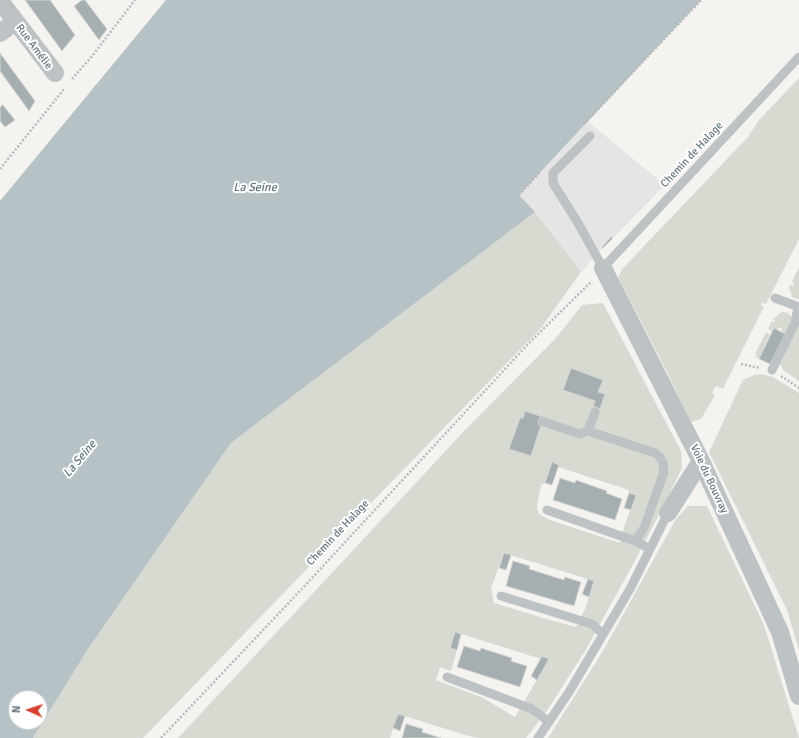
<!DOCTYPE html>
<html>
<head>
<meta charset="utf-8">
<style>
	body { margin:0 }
	#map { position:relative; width:799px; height:738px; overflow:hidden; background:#f4f3f0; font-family:Signika,sans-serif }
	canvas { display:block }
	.north { position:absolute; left:8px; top:690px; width:40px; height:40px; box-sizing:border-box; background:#fff; border:1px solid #c1c9cc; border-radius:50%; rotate:273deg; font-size:11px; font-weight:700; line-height:16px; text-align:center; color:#65777f }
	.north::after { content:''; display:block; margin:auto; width:14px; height:18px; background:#d6402e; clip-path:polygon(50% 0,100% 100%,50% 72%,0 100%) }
</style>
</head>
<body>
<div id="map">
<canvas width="799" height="738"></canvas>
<div class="north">N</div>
</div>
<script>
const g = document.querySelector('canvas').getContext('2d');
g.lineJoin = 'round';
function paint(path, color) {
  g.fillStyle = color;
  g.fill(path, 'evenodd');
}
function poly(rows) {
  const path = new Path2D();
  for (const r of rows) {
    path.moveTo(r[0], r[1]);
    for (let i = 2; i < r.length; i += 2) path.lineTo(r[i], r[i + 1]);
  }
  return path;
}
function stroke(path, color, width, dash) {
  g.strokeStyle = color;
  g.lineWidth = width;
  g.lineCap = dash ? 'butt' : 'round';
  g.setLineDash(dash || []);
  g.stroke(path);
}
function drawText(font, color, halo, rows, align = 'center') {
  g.font = font + ' Signika,sans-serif';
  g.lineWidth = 4;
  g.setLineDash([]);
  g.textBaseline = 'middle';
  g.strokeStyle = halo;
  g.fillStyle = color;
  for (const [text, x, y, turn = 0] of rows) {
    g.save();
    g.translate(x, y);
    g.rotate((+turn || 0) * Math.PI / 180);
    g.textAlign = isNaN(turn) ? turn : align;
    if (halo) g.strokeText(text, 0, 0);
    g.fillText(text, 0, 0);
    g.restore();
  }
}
const built = poly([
	[587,121,665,185,603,248,581,272,535,212,519,195]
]);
const green = poly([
	[799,78,799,239,766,304,762,303,761,305,764,307,723,389,716,386,715,387,712,393,715,395,701,419,691,422,668,374,618,277,623,268,748,137,759,120],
	[535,212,581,272,541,328,143,738,33,738,88,649,231,443],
	[799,267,799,299,797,299,792,297,789,287,790,285,793,286,794,283,792,282],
	[603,303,681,451,682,468,661,511,631,568,585,651,548,709,526,738,480,738,472,737,398,714,390,738,178,738,466,429,556,338,582,305],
	[552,462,559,465,558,467,629,490,629,493,636,495,624,527,620,543,550,520,539,514,537,508,538,500,541,485,545,483],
	[504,553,594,581,585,609,576,627,550,620,494,603,491,588],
	[455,632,541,659,543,656,549,659,515,717,483,698,436,680,440,667,451,671,457,650,450,647],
	[783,312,788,313,791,316,792,318,791,321,786,334,781,331,782,329,779,327,777,330,774,328,772,332,768,329,772,321,774,322,775,320,773,319,780,313],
	[799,323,799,381,783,370,780,364],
	[766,332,770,335,759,359,756,357,757,354,755,354],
	[760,374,771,376,799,393,799,650,787,610,709,452,743,380,754,375],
	[688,506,707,506,764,625,799,738,548,738,603,651,676,519]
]);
const water = poly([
	[166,0,701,0,519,195,535,212,231,443,88,649,33,738,0,738,0,201],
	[16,698,40,698,40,722,16,722]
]);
const building = poly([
	[25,0,50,0,75,35,62,51,25,0],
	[82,0,85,0,107,29,99,40,74,6,82,0],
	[0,53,35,101,29,111,0,71,0,53],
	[3,105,15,120,5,127,0,121,0,107,3,105],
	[611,237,613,238,603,248,602,247,611,237],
	[774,328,785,334,770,364,759,359,774,328],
	[571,368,603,380,598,392,605,394,600,409,593,406,595,401,563,390,571,368],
	[525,411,540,416,538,424,541,425,531,456,509,449,520,418,523,418,525,411],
	[552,462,559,465,552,485,545,483,552,462],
	[560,478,575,483,576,480,607,491,606,493,622,499,615,520,553,500,560,478],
	[629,493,636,495,631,510,624,508,629,493],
	[504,553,511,555,506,570,499,568,504,553],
	[513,561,530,566,529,569,564,580,565,577,581,582,574,606,506,586,513,561],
	[588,579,594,581,589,597,582,594,588,579],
	[455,632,461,634,457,650,450,648,455,632],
	[464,646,480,651,481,648,512,658,511,661,527,666,520,687,457,667,464,646],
	[542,656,549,659,537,680,531,676,542,656],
	[398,714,405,716,400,731,393,728,398,714],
	[406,724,423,729,422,732,441,738,402,738,406,724]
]);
const path = poly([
	[72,79,93,55,135,0],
	[584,124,701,0],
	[0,169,65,88],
	[519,195,540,172],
	[741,364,760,368],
	[781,376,799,388],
	[161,738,300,591,530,342,592,281]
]);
const lane = poly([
	[590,136,553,173,553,183,578,223,603,268,799,57],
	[775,298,799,307],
	[772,370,795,323,798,307],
	[542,421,579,434,588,431,655,453,659,456,663,463,664,472,644,528,635,541],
	[588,431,595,412],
	[547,510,635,541,650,549],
	[501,596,592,624,603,634],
	[447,677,532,709,549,722],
	[538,738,569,692,630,589,668,513]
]);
const street = poly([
	[0,1,55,73],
	[0,33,15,22],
	[603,268,701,461,780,632,799,696],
	[668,513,701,461]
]);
const streetNames = [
	["Rue Amélie",34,47,53],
	["Chemin de Halage",692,155,-47],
	["Voie du Bouvray",709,479,65],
	["Chemin de Halage",338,533,-47]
];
const waterNames = [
	["La Seine",255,188],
	["La Seine",80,459,-50]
];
paint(built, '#e4e5e4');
paint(green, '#d6dad1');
paint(water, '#b6c2c5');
paint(building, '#a5aeb1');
stroke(building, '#d5d5d3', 1);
stroke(path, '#b7babc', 2.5, [2, 2]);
stroke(lane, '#bdc2c4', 9);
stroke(street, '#bdc2c4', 18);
drawText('11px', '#65777f', '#fff', streetNames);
drawText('italic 12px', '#60787d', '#fff', waterNames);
</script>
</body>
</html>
